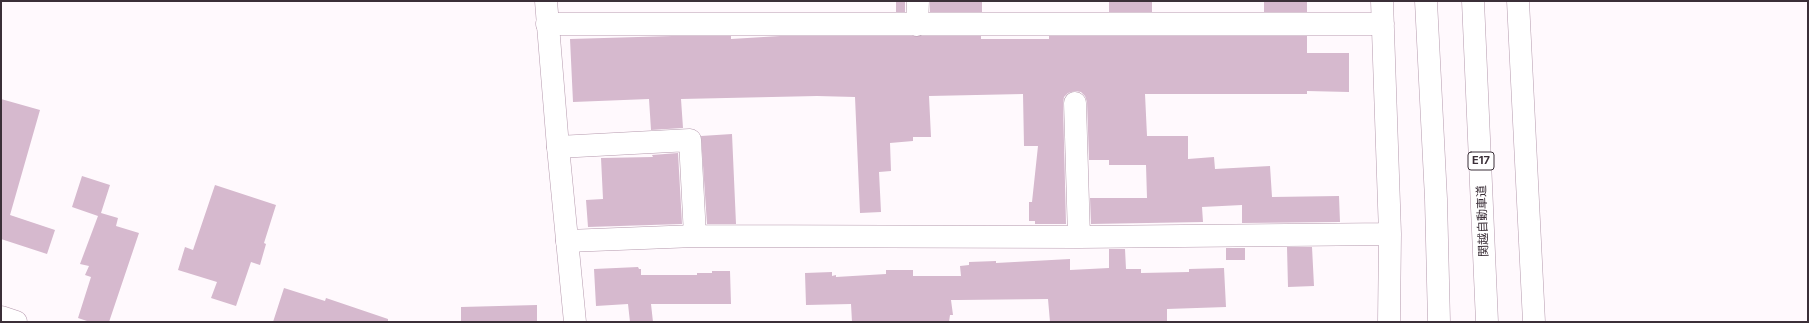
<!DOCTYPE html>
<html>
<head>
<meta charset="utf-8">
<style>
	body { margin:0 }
	#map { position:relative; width:1809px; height:323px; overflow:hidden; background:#fff9fd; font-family:Inter,sans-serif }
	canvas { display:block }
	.frame { position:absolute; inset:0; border:2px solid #3b2f38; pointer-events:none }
</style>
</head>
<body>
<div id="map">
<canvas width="1809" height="323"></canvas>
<div class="frame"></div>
</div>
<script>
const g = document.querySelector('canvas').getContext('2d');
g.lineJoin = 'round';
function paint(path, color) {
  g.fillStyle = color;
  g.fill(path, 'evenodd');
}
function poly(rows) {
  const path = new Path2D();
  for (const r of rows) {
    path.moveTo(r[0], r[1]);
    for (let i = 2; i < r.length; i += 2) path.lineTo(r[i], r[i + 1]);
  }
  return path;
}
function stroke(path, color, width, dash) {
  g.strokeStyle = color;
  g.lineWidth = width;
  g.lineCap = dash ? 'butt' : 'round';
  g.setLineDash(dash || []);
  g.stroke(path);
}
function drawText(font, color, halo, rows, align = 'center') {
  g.font = font + ' Inter,"Noto Sans JP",sans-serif';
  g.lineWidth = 3;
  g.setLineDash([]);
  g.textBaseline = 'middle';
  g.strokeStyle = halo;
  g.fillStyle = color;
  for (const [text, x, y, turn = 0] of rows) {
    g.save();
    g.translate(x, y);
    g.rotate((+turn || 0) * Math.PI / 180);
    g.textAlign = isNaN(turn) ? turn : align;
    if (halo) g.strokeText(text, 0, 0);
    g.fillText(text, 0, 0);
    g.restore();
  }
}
const building = poly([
	[896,1,905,1,905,12,896,12],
	[930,1,982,1,982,12,930,12],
	[1109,1,1152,1,1152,12,1109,12],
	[1264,1,1307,1,1307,12,1264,12],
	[672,36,731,36,731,39,780,36,981,36,981,39,1049,39,1049,36,1307,36,1307,53,1349,53,1349,92,1307,91,1307,94,1145,94,1147,136,1188,136,1188,159,1214,157,1215,169,1270,166,1272,197,1339,196,1340,222,1242,223,1242,205,1202,207,1203,222,1091,224,1090,198,1147,198,1146,165,1109,165,1109,160,1089,160,1087,102,1085,96,1081,92,1075,91,1068,93,1064,97,1063,103,1066,224,1035,224,1035,221,1029,221,1029,202,1032,202,1038,146,1024,146,1023,94,929,96,931,137,913,137,913,141,890,143,891,171,879,172,881,212,860,213,855,97,817,96,681,99,683,128,651,130,649,99,573,102,570,39],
	[1,99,40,110,10,215,55,230,47,254,1,239],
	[732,134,736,224,707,224,701,136],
	[678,153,682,224,588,227,586,200,603,199,601,158,653,157,652,155],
	[82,176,110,185,101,213,118,218,116,226,139,233,109,322,90,322,78,318,91,277,85,275,89,266,80,264,98,216,72,207],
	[215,185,276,205,264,243,266,244,260,265,251,262,236,306,211,298,217,282,178,270,185,247,193,250],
	[1287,247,1312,247,1314,286,1288,287],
	[1226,248,1245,248,1245,260,1226,260],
	[1109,249,1125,249,1126,269,1141,269,1141,273,1189,272,1189,269,1224,268,1226,307,1167,309,1167,322,1050,322,1048,299,958,300,951,300,953,315,950,315,949,322,852,322,851,304,806,305,805,273,832,272,832,276,836,275,836,277,886,274,886,270,913,270,913,276,961,276,960,266,969,265,969,262,996,261,996,263,1070,259,1070,270,1109,268],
	[638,267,639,269,641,269,641,275,697,275,697,273,712,273,712,271,730,271,731,304,651,304,653,322,630,322,628,304,596,306,594,269],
	[284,288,325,301,326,298,388,319,388,322,273,322],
	[537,305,537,322,461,322,461,307]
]);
const minor = poly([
	[1382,1,1390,234,1389,322],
	[1518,1,1534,322],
	[547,24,1383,24],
	[917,25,918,1],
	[1075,103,1079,237],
	[558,147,690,140,695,236],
	[567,241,695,236,1079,237,1390,234]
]);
const tertiary = poly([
	[546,1,558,147,575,322]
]);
const secondary = poly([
	[1,317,16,322]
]);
const motorway = poly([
	[1426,1,1436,199,1439,322],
	[1473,1,1487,322]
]);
const shields = [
	[1481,161,26]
];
const shieldNames = [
	["E17",1481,161]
];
const streetNames = [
	["関越自動車道",1483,221,-92]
];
paint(building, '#d6b9ce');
stroke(minor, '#b599ad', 23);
stroke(tertiary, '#b599ad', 23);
stroke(secondary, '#b599ad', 23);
stroke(motorway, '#b599ad', 23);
stroke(minor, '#fff', 22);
stroke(tertiary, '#fff', 22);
stroke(secondary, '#fff', 22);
stroke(motorway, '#fff', 22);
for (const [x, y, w] of shields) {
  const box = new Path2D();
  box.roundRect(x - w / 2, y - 9, w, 18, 3);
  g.fillStyle = '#fff';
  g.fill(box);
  stroke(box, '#3b2f38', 1);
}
drawText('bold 11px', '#3b2f38', null, shieldNames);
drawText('12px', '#3b2f38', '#fff', streetNames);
</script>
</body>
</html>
